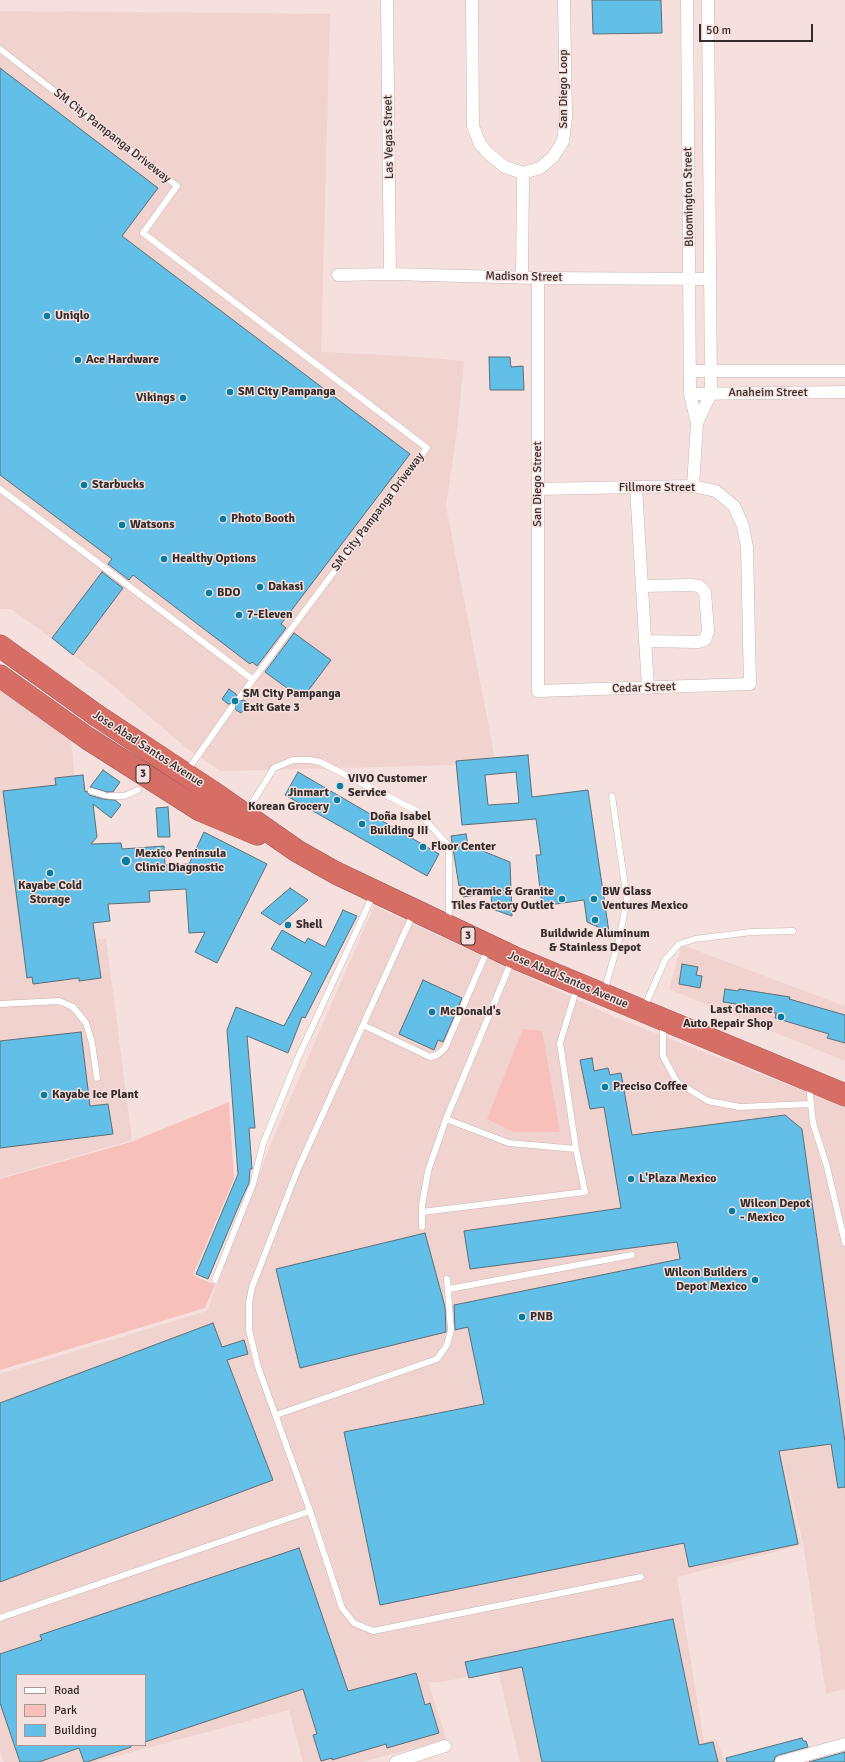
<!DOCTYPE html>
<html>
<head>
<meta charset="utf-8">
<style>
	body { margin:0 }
	#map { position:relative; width:845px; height:1762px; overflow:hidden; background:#f5e0dd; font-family:Signika,sans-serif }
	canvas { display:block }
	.legend { position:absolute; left:16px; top:1674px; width:130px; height:72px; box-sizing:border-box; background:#f5e0dd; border:1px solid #a89896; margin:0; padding:5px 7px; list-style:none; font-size:12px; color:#342c2b }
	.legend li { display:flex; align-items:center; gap:8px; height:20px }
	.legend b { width:20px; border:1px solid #a89896 }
	.scale { position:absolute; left:699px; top:24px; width:114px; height:18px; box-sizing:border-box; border:2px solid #342c2b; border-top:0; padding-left:5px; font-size:12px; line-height:14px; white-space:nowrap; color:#342c2b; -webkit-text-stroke:3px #f5e0dd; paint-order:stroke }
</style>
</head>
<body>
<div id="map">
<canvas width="845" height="1762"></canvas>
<ul class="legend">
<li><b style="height:5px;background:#fff"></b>Road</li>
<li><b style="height:11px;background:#f8c0ba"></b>Park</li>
<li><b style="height:11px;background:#62bfe7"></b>Building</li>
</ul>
<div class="scale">50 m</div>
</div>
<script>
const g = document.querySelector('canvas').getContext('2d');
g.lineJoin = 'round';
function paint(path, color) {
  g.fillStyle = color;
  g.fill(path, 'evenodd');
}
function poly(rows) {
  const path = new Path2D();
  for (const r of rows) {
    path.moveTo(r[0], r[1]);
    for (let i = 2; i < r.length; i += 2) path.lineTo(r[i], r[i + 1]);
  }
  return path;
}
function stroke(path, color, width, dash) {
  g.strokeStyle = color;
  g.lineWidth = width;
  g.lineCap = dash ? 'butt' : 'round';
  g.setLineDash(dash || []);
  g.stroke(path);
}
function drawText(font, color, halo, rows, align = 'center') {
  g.font = font + ' Signika,sans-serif';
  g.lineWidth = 3;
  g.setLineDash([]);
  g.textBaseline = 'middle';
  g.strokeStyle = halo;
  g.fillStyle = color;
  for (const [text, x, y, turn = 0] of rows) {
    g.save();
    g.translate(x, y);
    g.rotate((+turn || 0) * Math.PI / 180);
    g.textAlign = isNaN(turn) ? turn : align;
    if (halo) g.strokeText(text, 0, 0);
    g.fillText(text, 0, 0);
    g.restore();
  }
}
const built = poly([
	[0,11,330,14,321,352,407,356,464,361,458,423,446,506,496,764,221,771,188,749,100,675,28,621,11,609,0,609],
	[0,689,71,741,76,789,96,939,106,938,132,1140,0,1178],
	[374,906,617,1018,845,1107,845,1689,826,1694,803,1543,781,1453,801,1545,677,1577,704,1742,716,1739,725,1762,520,1762,498,1671,441,1682,428,1682,447,1740,362,1762,303,1762,289,1710,95,1762,4,1762,0,1751,0,1374,207,1311,272,1141],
	[17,1675,145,1675,145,1745,17,1745],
	[682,945,845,1006,845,1061,669,989]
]);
const green = poly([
	[523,1029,542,1031,560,1132,514,1132,487,1119],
	[229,1102,234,1179,193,1275,215,1285,205,1308,0,1370,0,1179,131,1142]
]);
const building = poly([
	[592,0,661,0,662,33,593,34,592,0],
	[0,68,158,188,122,236,410,454,281,624,286,628,257,666,252,662,250,664,133,575,129,580,108,564,112,559,0,475,0,68],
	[489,357,510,357,511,367,523,366,524,390,490,390,489,357],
	[102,572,123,588,73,655,52,638,102,572],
	[294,633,331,660,302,699,265,672,294,633],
	[229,689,236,694,238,701,244,700,248,703,241,713,236,710,235,704,228,704,222,699,229,689],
	[528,755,532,797,588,790,609,932,587,922,584,900,542,906,536,855,541,855,536,819,462,825,456,761,528,755],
	[516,772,519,803,488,805,485,775,516,772],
	[103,770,120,782,113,792,107,792,90,787,103,770],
	[298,772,439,854,427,876,285,795,298,772],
	[83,775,85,792,87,791,89,795,103,799,115,800,121,805,111,818,93,804,97,837,91,844,121,843,122,849,164,846,165,865,189,864,204,832,267,864,217,963,195,952,205,932,189,933,186,889,149,891,150,902,108,904,110,921,93,923,101,978,79,981,79,978,33,984,32,977,27,978,3,791,56,785,55,778,83,775],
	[168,807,170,837,158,837,156,808,168,807],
	[466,834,468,845,510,862,512,916,492,909,491,893,463,897,461,885,459,886,451,836,466,834],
	[290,888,308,900,280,925,261,913,290,888],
	[343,910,357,916,305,1018,302,1017,288,1053,247,1036,255,1128,249,1128,252,1169,250,1169,249,1183,242,1198,208,1279,196,1274,238,1174,227,1030,236,1007,284,1026,312,973,271,949,282,930,305,943,308,938,325,947,343,910],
	[682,964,698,967,696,975,702,976,700,988,679,984,682,964],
	[423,980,462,998,443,1042,438,1040,434,1050,399,1034,423,980],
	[725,989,738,991,739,989,790,997,789,999,845,1015,845,1043,827,1038,829,1034,775,1018,776,1013,736,1006,736,1004,723,1002,725,989],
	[81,1032,90,1106,108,1104,113,1134,0,1148,0,1041,81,1032],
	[592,1058,594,1071,608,1068,610,1075,621,1073,632,1135,785,1115,802,1129,845,1442,845,1487,838,1488,831,1444,779,1451,798,1544,689,1567,684,1543,380,1605,344,1432,484,1404,468,1327,455,1330,454,1305,680,1259,677,1242,470,1269,464,1231,621,1208,604,1107,590,1109,580,1060,592,1058],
	[425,1233,445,1307,446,1332,300,1368,276,1269,425,1233],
	[213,1323,222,1347,244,1340,248,1354,227,1360,273,1480,0,1582,0,1403,213,1323],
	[299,1548,348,1691,416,1673,425,1705,430,1703,439,1733,387,1748,386,1744,332,1760,332,1758,321,1761,313,1735,317,1734,303,1689,145,1742,145,1675,17,1675,17,1745,131,1745,131,1747,87,1762,84,1762,79,1748,39,1762,20,1762,0,1703,0,1654,42,1640,40,1635,299,1548],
	[673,1619,699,1745,713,1742,718,1762,542,1762,522,1667,469,1678,465,1662,673,1619],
	[802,1738,803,1741,806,1741,808,1747,779,1755,775,1757,774,1762,727,1762,726,1758,802,1738],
	[845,1752,845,1762,809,1762,845,1752]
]);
const lane = poly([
	[0,49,177,186,143,233,427,448,240,697],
	[0,489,252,679],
	[187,771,232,707],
	[91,791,104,795],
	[109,796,124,796,138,790],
	[247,811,274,768,293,760,310,760,320,762,417,811,449,846,449,922],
	[413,914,298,1169,252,1287,249,1303,249,1330,258,1367,310,1511,342,1608,354,1623,373,1631,641,1577],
	[604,991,618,944,627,900,612,796],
	[0,1004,59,1001,73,1007,86,1023,92,1043,97,1078],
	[644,1008,665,960,679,944,695,939,751,932,793,931],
	[663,1024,663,1056,677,1082,708,1101,740,1107,810,1104],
	[363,1025,430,1057,437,1055,445,1048,488,949],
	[809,1086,813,1123,827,1167,845,1243],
	[446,1119,509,1143,576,1149],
	[422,1212,585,1192,576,1149,560,1043,577,987],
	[422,1227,422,1205,428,1171,446,1119,512,960],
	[215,1280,253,1184,263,1144,297,1060,373,895],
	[449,1289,632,1255],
	[276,1415,437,1359,447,1345,451,1330,447,1279],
	[0,1618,310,1511]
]);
const street = poly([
	[387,0,390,274],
	[472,0,473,126,480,144,489,154,505,167,523,173,540,168,553,157,563,141,566,118,564,0],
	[687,0,690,394,697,423,693,486],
	[338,275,390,274,538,278,709,279],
	[522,277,523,173],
	[690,371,845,371],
	[690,394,845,392],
	[697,423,711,393,708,0],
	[636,487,648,688],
	[538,489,693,486,716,491,734,506,743,526,747,547,750,684,538,691,538,278],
	[643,586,691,585,699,586,705,592,708,631,705,640,698,642,645,641],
	[396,1762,445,1746],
	[781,1762,845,1744]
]);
const highway = poly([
	[0,646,96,715,211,791,297,851,336,873,513,957,845,1095],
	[0,676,87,738,200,810,257,834]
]);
const markers = [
	[47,316,4,"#007da3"],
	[78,360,4,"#007da3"],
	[230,392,4,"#007da3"],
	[183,398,4,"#007da3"],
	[84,485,4,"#007da3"],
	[223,519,4,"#007da3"],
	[122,525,4,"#007da3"],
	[164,559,4,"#007da3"],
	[260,587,4,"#007da3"],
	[209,593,4,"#007da3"],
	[239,615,4,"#007da3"],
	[235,701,4,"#007da3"],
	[340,786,4,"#007da3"],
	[337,800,4,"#007da3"],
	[362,824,4,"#007da3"],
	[423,847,4,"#007da3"],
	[126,861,5,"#007da3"],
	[50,873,4,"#007da3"],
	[562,899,4,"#007da3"],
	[594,899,4,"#007da3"],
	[595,920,4,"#007da3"],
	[288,925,4,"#007da3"],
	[432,1012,4,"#007da3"],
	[781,1017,4,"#007da3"],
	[605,1087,4,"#007da3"],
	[44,1095,4,"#007da3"],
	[631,1179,4,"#007da3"],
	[732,1211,4,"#007da3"],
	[755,1280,4,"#007da3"],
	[522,1317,4,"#007da3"]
];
const shields = [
	[143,774,14],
	[468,936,14]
];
const shieldNames = [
	["3",143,774],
	["3",468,936]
];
const streetNames = [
	["San Diego Loop",564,89,-90],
	["SM City Pampanga Driveway",112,136,38],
	["Las Vegas Street",389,137,-91],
	["Bloomington Street",689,197,-91],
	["Madison Street",524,277,1],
	["Anaheim Street",768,393],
	["San Diego Street",538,484,-90],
	["Fillmore Street",657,488],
	["SM City Pampanga Driveway",378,512,-53],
	["Cedar Street",644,688,-2],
	["Jose Abad Santos Avenue",148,749,33],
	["Jose Abad Santos Avenue",568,980,23]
];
const poiNames = [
	["Uniqlo",55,316],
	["Ace Hardware",86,360],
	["SM City Pampanga",238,392],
	["Vikings",175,398,"right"],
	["Starbucks",92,485],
	["Photo Booth",231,519],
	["Watsons",130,525],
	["Healthy Options",172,559],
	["Dakasi",268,587],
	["BDO",217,593],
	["7-Eleven",247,615],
	["SM City Pampanga",243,694],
	["Exit Gate 3",243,708],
	["VIVO Customer",348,779],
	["Service",348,793],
	["Jinmart",329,793,"right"],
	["Korean Grocery",329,807,"right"],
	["Doña Isabel",370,817],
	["Building III",370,831],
	["Floor Center",431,847],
	["Mexico Peninsula",135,854],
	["Clinic Diagnostic",135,868],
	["Kayabe Cold",50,886,"center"],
	["Storage",50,900,"center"],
	["Ceramic & Granite",554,892,"right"],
	["Tiles Factory Outlet",554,906,"right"],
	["BW Glass",602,892],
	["Ventures Mexico",602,906],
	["Shell",296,925],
	["Buildwide Aluminum",595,934,"center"],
	["& Stainless Depot",595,948,"center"],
	["Last Chance",773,1010,"right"],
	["Auto Repair Shop",773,1024,"right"],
	["McDonald's",440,1012],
	["Preciso Coffee",613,1087],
	["Kayabe Ice Plant",52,1095],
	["L'Plaza Mexico",639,1179],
	["Wilcon Depot",740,1204],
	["- Mexico",740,1218],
	["Wilcon Builders",747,1273,"right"],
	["Depot Mexico",747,1287,"right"],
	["PNB",530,1317]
];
paint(built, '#f0d2cf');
paint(green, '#f8c0ba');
paint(building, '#62bfe7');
stroke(building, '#5e6e76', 1);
stroke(lane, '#c9b5b2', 7);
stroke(street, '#c9b5b2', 13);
stroke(highway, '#9d5751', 23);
stroke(lane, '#fff', 6);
stroke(street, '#fff', 12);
stroke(highway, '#d66e66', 22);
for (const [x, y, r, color] of markers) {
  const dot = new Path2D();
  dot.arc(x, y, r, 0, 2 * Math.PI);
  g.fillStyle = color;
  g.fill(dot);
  stroke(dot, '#f5e0dd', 1.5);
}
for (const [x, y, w] of shields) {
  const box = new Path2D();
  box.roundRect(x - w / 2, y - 9, w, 18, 3);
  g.fillStyle = '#f5e0dd';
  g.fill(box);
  stroke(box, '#342c2b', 1);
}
drawText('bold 11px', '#342c2b', null, shieldNames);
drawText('12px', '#342c2b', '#f5e0dd', streetNames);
drawText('bold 12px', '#342c2b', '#f5e0dd', poiNames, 'left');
</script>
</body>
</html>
